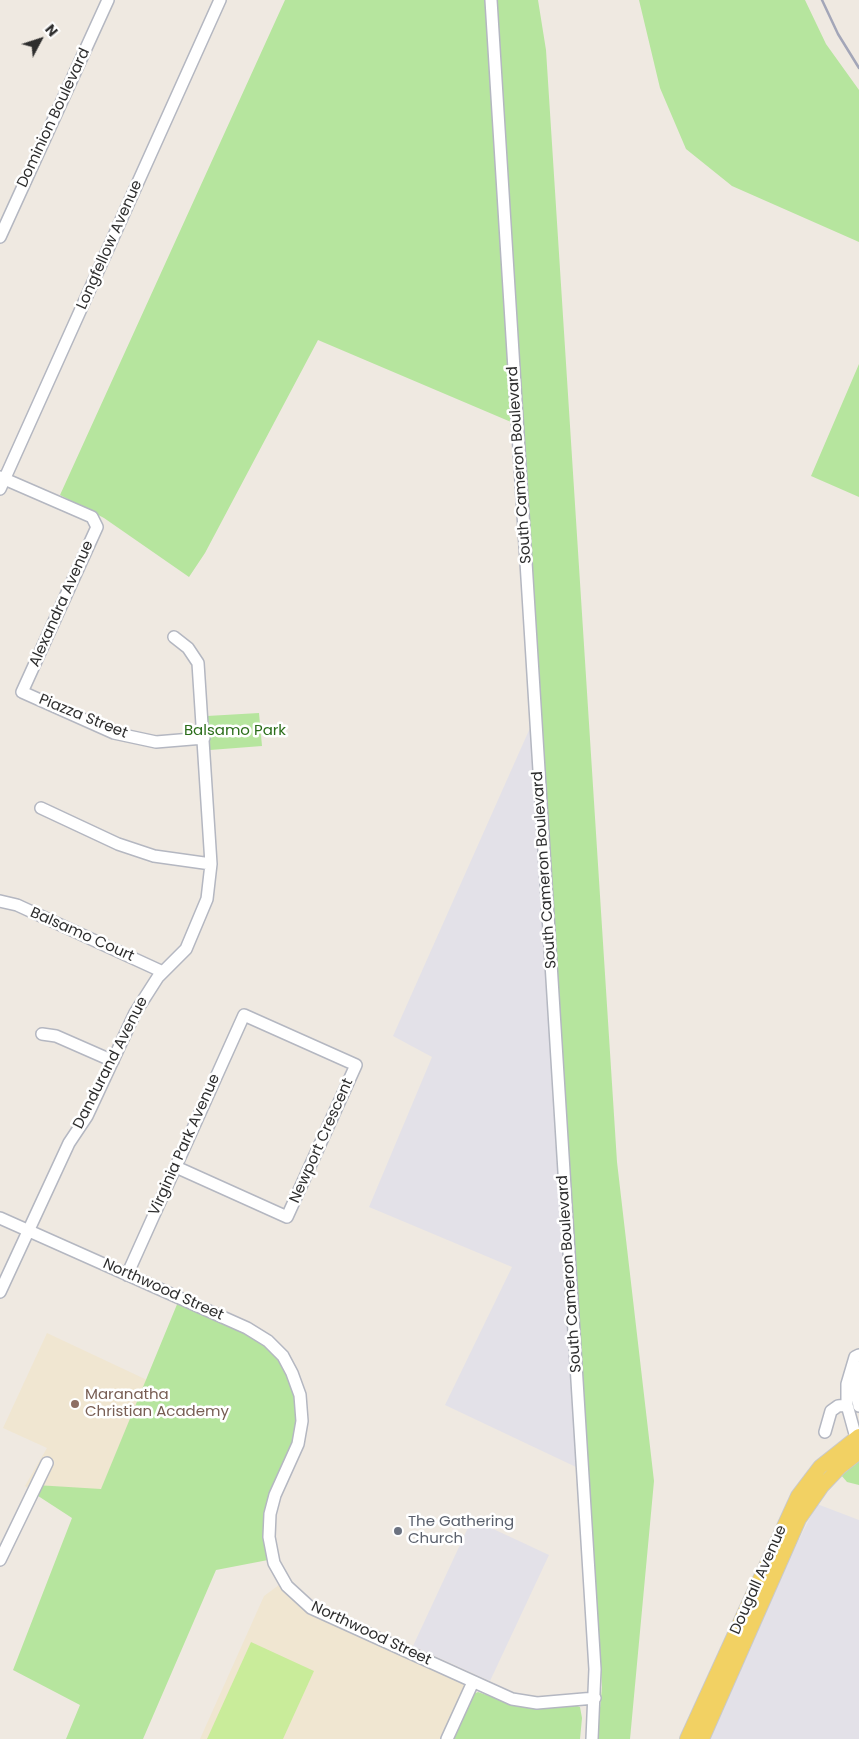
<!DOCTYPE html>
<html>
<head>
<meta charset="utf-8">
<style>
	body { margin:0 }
	#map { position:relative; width:859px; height:1739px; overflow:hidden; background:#efe9e1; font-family:Poppins,sans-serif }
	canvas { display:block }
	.north { position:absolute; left:15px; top:15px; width:50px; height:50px; -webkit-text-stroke:4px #fff; paint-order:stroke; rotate:50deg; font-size:14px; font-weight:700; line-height:20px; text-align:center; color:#2e2e2e }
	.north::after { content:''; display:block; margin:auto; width:18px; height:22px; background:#2e2e2e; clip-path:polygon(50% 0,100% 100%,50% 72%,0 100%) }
</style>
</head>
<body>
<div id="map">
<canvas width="859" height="1739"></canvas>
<div class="north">N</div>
</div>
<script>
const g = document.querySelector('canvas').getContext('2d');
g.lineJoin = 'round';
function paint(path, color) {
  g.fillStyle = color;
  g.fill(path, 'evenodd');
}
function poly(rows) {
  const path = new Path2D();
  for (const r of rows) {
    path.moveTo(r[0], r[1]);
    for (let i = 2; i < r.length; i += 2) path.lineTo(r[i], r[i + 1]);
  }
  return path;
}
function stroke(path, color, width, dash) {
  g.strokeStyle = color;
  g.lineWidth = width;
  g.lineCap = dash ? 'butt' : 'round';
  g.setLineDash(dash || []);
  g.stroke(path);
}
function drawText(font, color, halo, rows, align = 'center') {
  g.font = font + ' Poppins,sans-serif';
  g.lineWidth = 5;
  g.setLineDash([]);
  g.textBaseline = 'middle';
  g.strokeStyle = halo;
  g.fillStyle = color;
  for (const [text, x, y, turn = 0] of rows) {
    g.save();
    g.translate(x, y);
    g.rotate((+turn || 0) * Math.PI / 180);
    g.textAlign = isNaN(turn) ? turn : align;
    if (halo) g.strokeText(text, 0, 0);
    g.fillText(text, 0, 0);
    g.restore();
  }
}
const industrial = poly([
	[530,728,551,1068,576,1467,445,1405,512,1267,369,1207,432,1057,393,1036],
	[817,1504,859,1520,859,1739,706,1739,778,1581],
	[472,1519,549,1555,490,1681,413,1646]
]);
const education = poly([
	[47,1333,147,1380,101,1490,36,1485,32,1492,25,1486,47,1448,3,1428],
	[279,1585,298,1604,316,1615,465,1684,441,1739,200,1739,264,1596]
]);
const green = poly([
	[285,0,485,0,511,422,318,340,205,553,189,577,104,518,60,495],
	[496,0,538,0,546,50,617,1162,654,1481,630,1739,597,1739,602,1687],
	[639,0,805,0,826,44,859,90,859,242,732,186,686,149,660,88],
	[859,364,859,497,811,476],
	[259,713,262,746,210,750,207,716],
	[178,1302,236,1327,264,1344,282,1364,292,1384,296,1403,297,1423,292,1444,268,1499,264,1523,268,1560,216,1570,143,1739,66,1739,80,1705,13,1670,72,1518,32,1492,36,1485,101,1489],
	[859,1459,859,1485,847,1482,841,1475],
	[478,1692,521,1707,577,1706,580,1707,582,1718,580,1739,450,1739,471,1695]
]);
const pitch = poly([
	[251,1642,314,1671,283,1739,207,1739]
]);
const minor = poly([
	[491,0,595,1669,592,1739],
	[0,237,108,0],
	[0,477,92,517,97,527,22,692,114,733,156,742,204,738],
	[0,489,220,0],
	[41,808,118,844,154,856,211,864],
	[0,901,17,905,163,972],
	[42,1034,56,1036,113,1061],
	[0,1218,247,1328,268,1341,283,1356,292,1373,300,1395,302,1421,298,1444,275,1495,270,1514,269,1537,274,1563,287,1586,311,1608,512,1699,537,1703,595,1698],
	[127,1275,244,1015,356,1065,287,1217,176,1167],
	[0,1292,69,1143,87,1116,135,1013,158,977,186,949,207,899,211,864,198,663,188,648,174,637],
	[859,1368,856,1388,859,1406],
	[825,1432,831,1411,838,1406,847,1405],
	[858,1445,847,1405,847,1384,855,1357,859,1355],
	[0,1560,47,1463],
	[447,1739,473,1682]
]);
const major = poly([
	[687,1739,798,1496,820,1467,859,1436],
	[702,1739,799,1519,822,1486,840,1467,859,1452]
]);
const rail = poly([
	[822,0,838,34,859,68]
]);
const markers = [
	[75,1404,5,"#8d6e63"],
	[398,1531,5,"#6b7280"]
];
const streetNames = [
	["Dominion Boulevard",54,118,-65],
	["Longfellow Avenue",110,245,-66],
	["South Cameron Boulevard",520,465,-94],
	["Alexandra Avenue",62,604,-66],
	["Piazza Street",83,717,22],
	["South Cameron Boulevard",545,870,-94],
	["Balsamo Court",82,935,24],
	["Dandurand Avenue",111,1063,-63],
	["Newport Crescent",322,1141,-66],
	["Virginia Park Avenue",185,1145,-66],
	["South Cameron Boulevard",570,1274,-94],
	["Northwood Street",163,1290,24],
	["Dougall Avenue",759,1580,-66],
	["Northwood Street",371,1634,25]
];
const parkNames = [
	["Balsamo Park",235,731]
];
const educationNames = [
	["Maranatha",85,1395],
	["Christian Academy",85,1412]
];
const worshipNames = [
	["The Gathering",408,1522],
	["Church",408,1539]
];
paint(industrial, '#e3e1e8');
paint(education, '#f0e6d1');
paint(green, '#b6e59e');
paint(pitch, '#c9ec9a');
stroke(minor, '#b4b7c1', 14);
stroke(major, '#c9c9c9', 16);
stroke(minor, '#fff', 11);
stroke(major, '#f2d163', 14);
stroke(rail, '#a3a6b8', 2.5);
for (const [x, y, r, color] of markers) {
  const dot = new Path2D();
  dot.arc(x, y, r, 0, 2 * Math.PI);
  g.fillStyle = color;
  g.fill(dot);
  stroke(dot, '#fff', 2);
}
drawText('15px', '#2e2e2e', '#fff', streetNames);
drawText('15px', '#2c6e1b', '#fff', parkNames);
drawText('15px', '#785e54', '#fff', educationNames, 'left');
drawText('15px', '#5b616d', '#fff', worshipNames, 'left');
</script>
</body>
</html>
